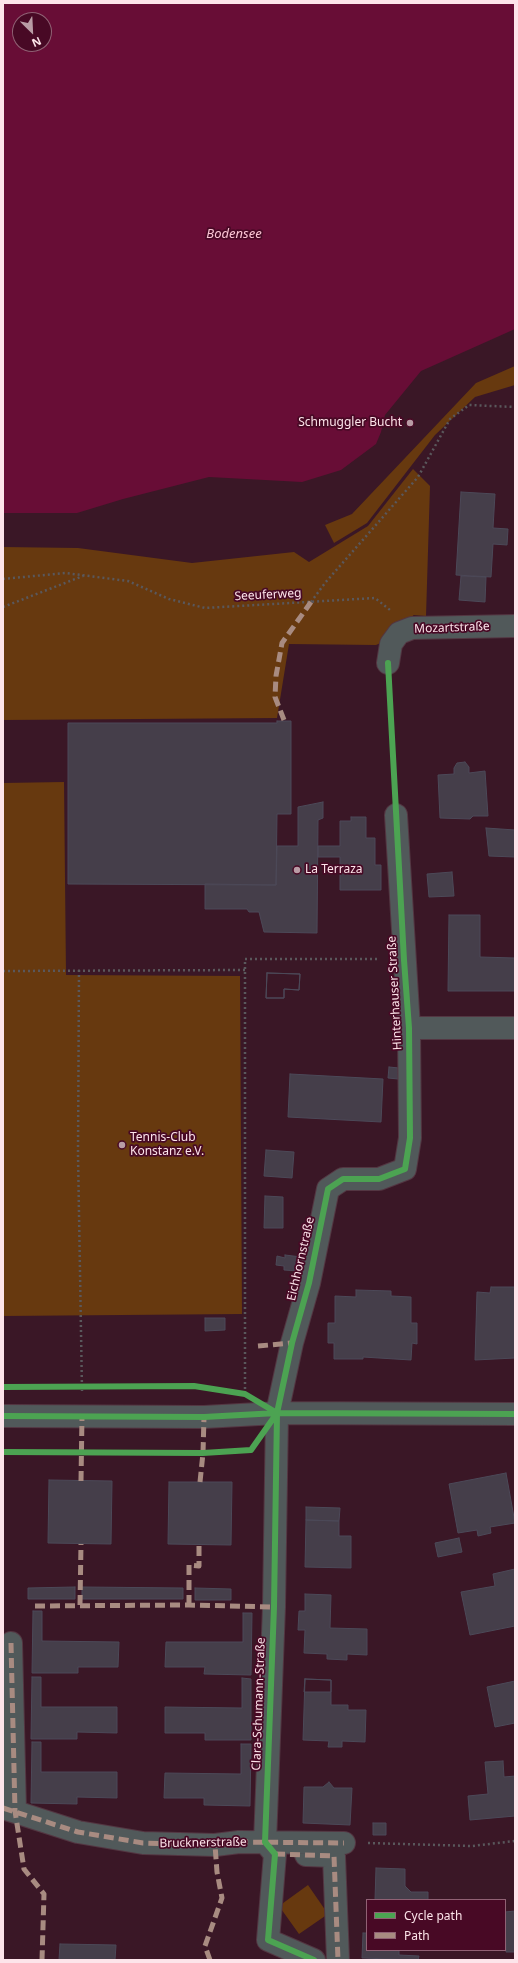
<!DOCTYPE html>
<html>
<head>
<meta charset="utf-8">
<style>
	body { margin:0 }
	#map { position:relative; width:518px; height:1963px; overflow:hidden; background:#3a1726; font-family:"Noto Sans",sans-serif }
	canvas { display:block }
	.frame { position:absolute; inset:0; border:4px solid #fde4ea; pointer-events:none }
	.legend { position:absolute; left:366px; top:1899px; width:140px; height:52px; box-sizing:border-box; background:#480925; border:1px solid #906174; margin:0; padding:5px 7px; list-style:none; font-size:12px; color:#fde4ea }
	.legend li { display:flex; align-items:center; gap:8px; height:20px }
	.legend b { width:20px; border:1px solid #906174 }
	.north { position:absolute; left:12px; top:12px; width:40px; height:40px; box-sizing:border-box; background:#480925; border:1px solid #906174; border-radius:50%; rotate:156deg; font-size:11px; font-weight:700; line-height:16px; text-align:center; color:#fde4ea }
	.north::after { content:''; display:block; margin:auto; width:14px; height:18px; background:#b99ca5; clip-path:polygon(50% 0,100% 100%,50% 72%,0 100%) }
</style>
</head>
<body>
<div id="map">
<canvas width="518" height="1963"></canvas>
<div class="frame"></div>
<ul class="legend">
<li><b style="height:5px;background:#4ca352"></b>Cycle path</li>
<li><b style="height:5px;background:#a88b81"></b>Path</li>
</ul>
<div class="north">N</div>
</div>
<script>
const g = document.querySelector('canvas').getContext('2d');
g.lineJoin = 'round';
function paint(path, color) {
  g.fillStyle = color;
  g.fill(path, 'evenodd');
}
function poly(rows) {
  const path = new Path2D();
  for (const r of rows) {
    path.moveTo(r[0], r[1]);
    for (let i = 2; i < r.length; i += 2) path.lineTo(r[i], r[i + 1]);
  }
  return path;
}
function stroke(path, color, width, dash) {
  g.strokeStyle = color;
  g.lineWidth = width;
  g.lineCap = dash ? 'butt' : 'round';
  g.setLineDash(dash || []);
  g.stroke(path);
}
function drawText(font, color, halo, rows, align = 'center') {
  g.font = font + ' "Noto Sans",sans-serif';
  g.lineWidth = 3.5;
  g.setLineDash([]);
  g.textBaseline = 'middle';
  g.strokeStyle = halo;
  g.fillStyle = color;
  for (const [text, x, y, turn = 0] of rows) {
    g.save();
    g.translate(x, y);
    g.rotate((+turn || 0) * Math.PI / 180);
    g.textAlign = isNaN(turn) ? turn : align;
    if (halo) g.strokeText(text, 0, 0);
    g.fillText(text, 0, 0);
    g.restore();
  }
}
const green = poly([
	[515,366,515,385,475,397,435,435,367,523,334,543,325,525,352,514,476,383],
	[413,469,430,486,426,616,413,615,418,627,376,645,289,644,277,718,3,720,3,547,78,548,192,563,294,552,309,562,368,526],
	[64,782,66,975,240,976,242,1314,3,1316,3,783],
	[308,1885,328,1914,299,1934,279,1906]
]);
const water = poly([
	[3,3,515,3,515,329,421,371,385,415,381,432,376,444,341,470,302,482,209,477,123,499,77,513,3,513],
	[20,20,44,20,44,44,20,44]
]);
const building = poly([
	[461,492,495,494,493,528,508,529,507,545,493,544,491,577,456,575,461,492],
	[461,576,486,577,485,602,459,600,461,576],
	[277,721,291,721,291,814,277,814,276,885,68,884,68,723,277,723,277,721],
	[465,762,469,767,469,773,485,771,488,816,473,816,470,819,440,818,438,775,454,774,454,768,457,763,465,762],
	[323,802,323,818,318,820,317,933,264,932,259,912,249,912,247,909,205,909,205,884,276,885,277,846,298,846,298,807,323,802],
	[351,817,366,817,366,838,375,838,375,865,381,865,381,890,340,890,340,857,318,857,318,846,340,846,340,821,351,821,351,817],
	[486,828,515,830,515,857,489,856,486,828],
	[452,872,454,896,429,897,427,874,452,872],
	[449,915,480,915,480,957,515,958,515,991,448,991,449,915],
	[267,973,300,974,299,990,284,989,284,998,266,998,267,973],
	[267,973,300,974,299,990,284,989,284,998,266,998,267,973],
	[389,1067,399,1068,398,1079,388,1078,389,1067],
	[290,1074,383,1079,381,1122,288,1117,290,1074],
	[266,1150,294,1152,292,1178,264,1176,266,1150],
	[265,1196,283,1197,283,1228,264,1228,265,1196],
	[285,1255,301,1257,299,1271,284,1270,284,1266,276,1265,277,1256,285,1258,285,1255],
	[491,1287,515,1287,515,1358,475,1360,477,1292,490,1293,491,1287],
	[356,1290,391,1291,391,1296,411,1297,411,1323,417,1323,417,1344,412,1343,411,1360,363,1357,363,1359,334,1359,334,1343,328,1343,328,1323,335,1323,335,1296,356,1297,356,1290],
	[205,1318,225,1318,225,1330,205,1331,205,1318],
	[506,1473,515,1523,490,1527,491,1533,478,1536,477,1530,458,1533,449,1484,506,1473],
	[49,1480,112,1481,111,1544,48,1543,49,1480],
	[169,1482,232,1482,231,1545,168,1544,169,1482],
	[306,1507,340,1508,339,1521,306,1520,306,1507],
	[306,1520,339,1521,339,1536,351,1536,351,1568,305,1567,306,1520],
	[459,1538,462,1552,438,1557,435,1543,459,1538],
	[515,1569,515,1626,470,1635,461,1592,495,1586,493,1574,515,1569],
	[75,1587,75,1599,28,1599,28,1588,75,1587],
	[82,1587,183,1588,183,1599,82,1599,82,1587],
	[195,1588,231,1589,231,1600,195,1600,195,1588],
	[305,1594,331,1595,330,1628,367,1629,367,1655,347,1654,347,1660,327,1659,327,1654,304,1653,305,1630,298,1630,299,1611,305,1611,305,1594],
	[33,1611,42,1611,42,1641,119,1642,118,1667,78,1667,78,1673,32,1673,33,1611],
	[243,1613,252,1613,251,1675,204,1674,205,1667,165,1667,166,1642,243,1642,243,1613],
	[32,1677,41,1677,41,1707,117,1707,117,1733,77,1732,77,1739,31,1739,32,1677],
	[242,1678,251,1679,251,1740,205,1740,205,1733,165,1733,165,1707,242,1708,242,1678],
	[305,1679,331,1680,331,1692,304,1692,305,1679],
	[305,1679,331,1680,331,1705,348,1705,348,1710,366,1710,365,1742,342,1741,342,1747,328,1747,329,1741,303,1740,305,1679],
	[515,1681,515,1723,495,1727,487,1687,515,1681],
	[32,1742,41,1742,41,1772,117,1772,117,1798,77,1797,77,1804,31,1803,32,1742],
	[241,1744,251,1744,250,1806,204,1805,204,1798,164,1798,165,1773,241,1774,241,1744],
	[503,1761,504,1777,515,1776,515,1816,470,1820,468,1796,488,1794,485,1762,503,1761],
	[329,1782,334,1788,352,1788,350,1825,303,1823,304,1787,323,1787,329,1782],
	[373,1823,386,1823,386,1835,373,1835,373,1823],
	[376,1868,405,1869,405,1886,411,1892,428,1892,428,1900,375,1900,376,1868],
	[515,1911,515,1952,506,1952,505,1912,515,1911],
	[363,1933,367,1933,367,1950,399,1950,399,1955,419,1956,418,1960,362,1958,363,1933],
	[60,1944,116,1945,115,1960,59,1960,60,1944]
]);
const path = poly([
	[3,579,65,573,128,581,169,599,205,608,375,598,390,610],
	[311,602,325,583,418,477,450,419,469,405,515,407],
	[3,607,83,576],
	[79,970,78,1154,82,1391],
	[3,971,245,970],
	[245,1389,245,959,380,959],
	[368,1843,472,1846,515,1841]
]);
const minor = poly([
	[388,663,391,644,399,633,412,628,515,626],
	[409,1028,515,1028],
	[3,1416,204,1417,277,1413,515,1414],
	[11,1643,15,1811],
	[3,1808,78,1832,143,1843,215,1845,239,1842,344,1843],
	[306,1855,334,1856,338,1960],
	[314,1960,268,1940,275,1854,265,1842,274,1607,277,1413,292,1343,309,1283,328,1189,343,1179,379,1179,405,1169,410,1138,409,1028,396,815]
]);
const quiet = poly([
	[284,720,275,697,276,676,282,643,311,602],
	[258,1346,292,1343],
	[81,1481,82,1416],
	[200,1482,203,1453,204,1417],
	[80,1605,81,1544],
	[189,1605,189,1565,199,1566,199,1544],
	[35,1606,189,1605,274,1607],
	[11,1643,15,1811,24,1869,44,1894,42,1960],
	[3,1808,78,1832,143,1843,215,1845,239,1842,344,1843],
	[275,1854,334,1856,338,1960],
	[210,1960,205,1946,222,1898,217,1872,215,1845]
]);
const cycleway = poly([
	[3,1387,194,1386,245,1394,277,1413],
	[3,1416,204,1417,277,1413,515,1414],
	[3,1452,203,1453,251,1450,277,1413],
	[314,1960,268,1940,275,1854,265,1842,274,1607,277,1413,292,1343,309,1283,328,1189,343,1179,379,1179,405,1169,410,1138,409,1028,404,960,388,663]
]);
const markers = [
	[410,423,4,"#b99ca5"],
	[297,870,4,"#b99ca5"],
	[122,1145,4,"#b99ca5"]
];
const poiNames = [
	["Schmuggler Bucht",402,423,"right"],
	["La Terraza",305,870],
	["Tennis-Club",130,1138],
	["Konstanz e.V.",130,1152]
];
const streetNames = [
	["Seeuferweg",268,595,-3],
	["Mozartstraße",452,628,-2],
	["Hinterhauser Straße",395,993,-93],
	["Eichhornstraße",301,1259,-77],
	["Clara-Schumann-Straße",259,1704,-88],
	["Brucknerstraße",203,1843,-1]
];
const waterNames = [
	["Bodensee",234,234]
];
paint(green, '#67390f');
paint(water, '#680d36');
paint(building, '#453e4a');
stroke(building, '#4c4958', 1);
stroke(minor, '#533642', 24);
stroke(path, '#5a585c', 2.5, [2, 3]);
stroke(minor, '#51595a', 22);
stroke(quiet, '#a88b81', 5, [10, 5]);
stroke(cycleway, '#4ca352', 6);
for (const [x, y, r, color] of markers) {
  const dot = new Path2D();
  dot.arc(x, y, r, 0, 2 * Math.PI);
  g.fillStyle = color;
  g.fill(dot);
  stroke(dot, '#480925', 1.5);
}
drawText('12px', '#fde4ea', '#480925', poiNames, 'left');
drawText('12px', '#fde4ea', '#480925', streetNames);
drawText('italic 13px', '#fcc6d5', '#480925', waterNames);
</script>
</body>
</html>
